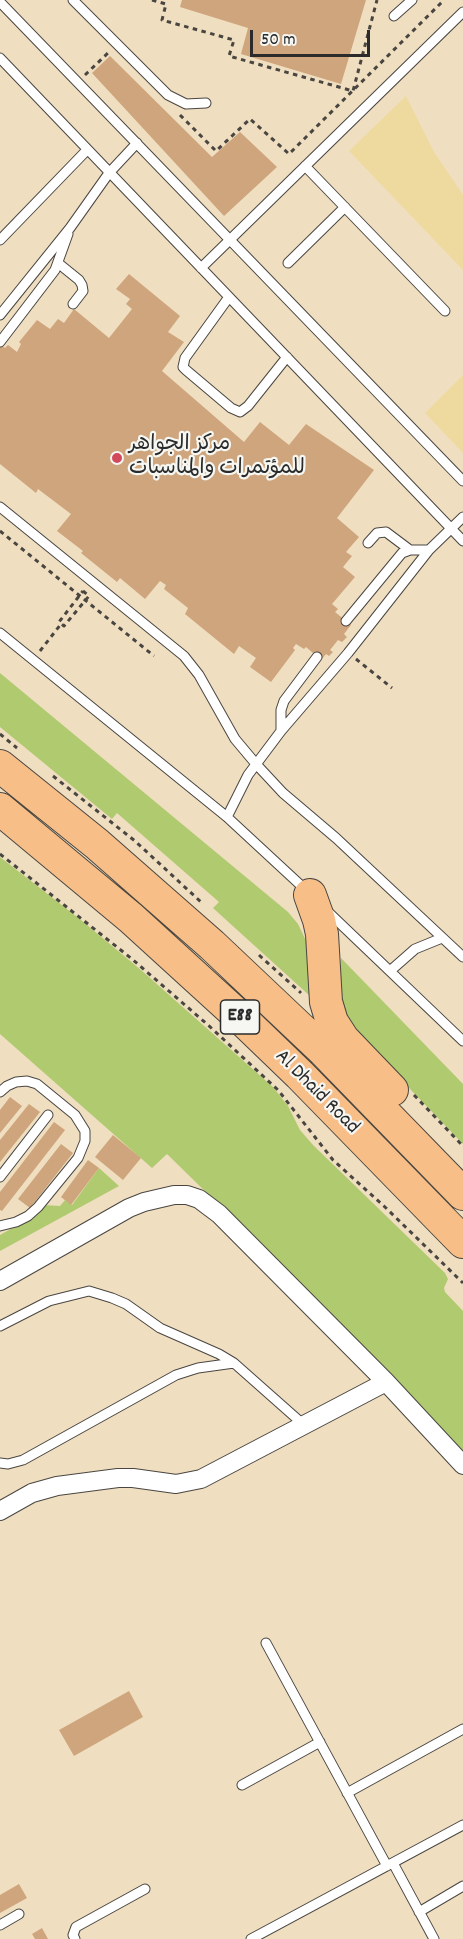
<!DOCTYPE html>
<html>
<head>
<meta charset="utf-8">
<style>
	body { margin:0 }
	#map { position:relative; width:463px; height:1939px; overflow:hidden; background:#f0dec0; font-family:Dekko,sans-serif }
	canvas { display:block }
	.scale { position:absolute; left:250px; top:30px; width:120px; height:27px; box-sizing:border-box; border:3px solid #2b2b2b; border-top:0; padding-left:8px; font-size:18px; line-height:21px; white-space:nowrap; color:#2b2b2b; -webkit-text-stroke:4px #f6f6f2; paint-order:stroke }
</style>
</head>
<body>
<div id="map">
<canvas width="463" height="1939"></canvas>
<div class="scale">50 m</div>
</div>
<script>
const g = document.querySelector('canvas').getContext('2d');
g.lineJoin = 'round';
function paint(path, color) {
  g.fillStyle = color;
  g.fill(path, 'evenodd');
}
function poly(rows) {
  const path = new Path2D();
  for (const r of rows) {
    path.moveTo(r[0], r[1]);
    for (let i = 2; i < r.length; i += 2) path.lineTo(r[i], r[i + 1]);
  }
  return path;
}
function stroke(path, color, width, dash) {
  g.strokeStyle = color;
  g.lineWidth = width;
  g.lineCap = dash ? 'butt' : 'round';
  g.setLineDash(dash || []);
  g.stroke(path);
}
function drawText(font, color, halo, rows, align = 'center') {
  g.font = font + ' Dekko,"Playpen Sans Arabic",sans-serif';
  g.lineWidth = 4.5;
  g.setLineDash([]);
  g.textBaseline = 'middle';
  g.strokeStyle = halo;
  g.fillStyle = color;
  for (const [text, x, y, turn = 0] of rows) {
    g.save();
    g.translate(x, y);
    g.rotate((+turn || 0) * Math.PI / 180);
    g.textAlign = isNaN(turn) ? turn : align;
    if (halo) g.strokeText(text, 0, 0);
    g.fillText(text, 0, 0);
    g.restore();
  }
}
const green = poly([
	[0,673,288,912,298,924,309,947,310,996,213,908,219,902,117,813,112,819,0,727],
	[0,857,81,920,141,970,273,1087,288,1106,300,1130,313,1145,445,1273,448,1279,444,1288,445,1292,463,1311,463,1455,359,1342,167,1154,152,1168,0,1034],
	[341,958,463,1084,463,1144,358,1035,345,1016,340,993],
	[99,1168,119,1186,0,1251,0,1235,23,1222,44,1205,60,1206,65,1200,72,1205]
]);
const sand = poly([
	[406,96,434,152,463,195,463,270,349,151],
	[463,375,463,453,425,413]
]);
const building = poly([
	[182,0,366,0,341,84,241,54,248,28,180,7],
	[110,56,212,157,240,132,277,167,224,216,92,73],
	[129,274,180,316,168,332,184,342,162,371,244,442,260,422,289,445,306,424,374,470,337,518,359,537,346,552,352,556,343,567,355,577,332,604,338,609,335,612,351,625,344,634,347,637,342,642,338,640,330,650,333,652,329,656,326,654,321,660,306,647,304,649,296,644,293,648,295,650,271,682,250,667,256,658,239,646,234,654,185,614,188,608,164,589,166,585,160,581,145,599,120,578,117,582,81,553,83,551,57,531,71,514,38,489,36,493,0,464,0,344,5,348,8,345,17,352,21,344,19,342,37,320,50,329,58,319,64,323,74,309,109,338,132,309,126,304,130,299,116,289],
	[10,1097,22,1106,0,1133,0,1110],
	[29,1104,40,1112,0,1162,0,1140],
	[54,1122,65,1130,2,1211,0,1210,0,1192],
	[113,1135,141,1158,123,1180,95,1157],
	[61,1144,73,1153,30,1208,18,1199],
	[88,1160,99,1168,71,1205,61,1197],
	[129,1691,143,1717,74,1756,59,1730],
	[19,1884,27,1898,0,1913,0,1895],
	[42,1928,48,1939,35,1939,32,1934]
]);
const path = poly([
	[152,0,166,4,162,20,234,40,229,56,353,91,377,0],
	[85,75,109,52],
	[180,115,216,151,250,119,289,154,444,0],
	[0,531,154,656],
	[83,591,89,596,64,626,59,622,83,591],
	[40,651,61,624],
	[356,659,392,688],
	[0,734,17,748],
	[53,776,135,841,201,902],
	[0,854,132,959,208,1025,278,1090,333,1160,386,1208,463,1283],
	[259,955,301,993],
	[414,1095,463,1146]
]);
const service = poly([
	[73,0,168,95,186,104,206,103],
	[0,2,463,481],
	[394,16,412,0],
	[0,58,463,541],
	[305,166,445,311],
	[0,240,87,150],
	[58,263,79,280,82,285,83,291,73,304],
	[288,263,345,207],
	[201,268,463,12],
	[229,297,185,358,183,367,186,370,231,408,240,412,248,406,287,357],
	[0,315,70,228,109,173,137,143],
	[0,342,55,270,68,234],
	[0,507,184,656,199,675,235,739,256,764,283,793,336,838,463,957],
	[368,543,377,533,386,532,410,550],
	[346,621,402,553,410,550,429,550],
	[0,633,227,817,308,892],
	[281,731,281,710,284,701,317,657],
	[227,817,248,775,281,731,348,653,429,550,463,517],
	[326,910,463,1041],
	[390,971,415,949,442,938],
	[0,1092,7,1086,16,1082,27,1081,37,1084,75,1115,85,1131,85,1141,78,1158,38,1207,28,1216,16,1222,0,1226],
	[0,1177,48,1115],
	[0,1326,49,1301,89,1291,112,1298,126,1304,160,1328,219,1354,234,1363,198,1368,176,1375,23,1460,8,1464,0,1463],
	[234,1363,304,1425],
	[266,1643,387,1866],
	[242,1785,320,1742],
	[347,1793,463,1729],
	[393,1863,434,1939],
	[419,1912,463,1886],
	[0,1925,19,1914],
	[75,1939,73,1935,76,1927,145,1889],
	[251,1939,463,1825]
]);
const minor = poly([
	[0,1281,129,1208,144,1202,174,1195,187,1195,199,1199,219,1214,386,1382,463,1465],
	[0,1511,32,1493,57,1486,118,1478,133,1478,176,1484,201,1479,386,1382]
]);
const motorway = poly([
	[0,766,97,844,212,945,322,1049,463,1194],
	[0,809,131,918,245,1022,300,1075,463,1242],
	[310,895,319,920,322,934,326,1002,332,1022,343,1039,392,1090]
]);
const markers = [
	[117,458,6,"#d1495b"]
];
const shields = [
	[240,1017,39]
];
const shieldNames = [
	["E88",240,1017]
];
const poiNames = [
	["مركز الجواهر",129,446],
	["للمؤتمرات والمناسبات",129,470]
];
const streetNames = [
	["Al Dhaid Road",316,1093,45]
];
paint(green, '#b0ca70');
paint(sand, '#eeda9e');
paint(building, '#cea57c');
stroke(service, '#494641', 11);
stroke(minor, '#494641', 20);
stroke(motorway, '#494641', 34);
stroke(path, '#494641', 3, [4.5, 4.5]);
stroke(service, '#fff', 9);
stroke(minor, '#fff', 18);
stroke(motorway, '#f7be87', 32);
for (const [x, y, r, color] of markers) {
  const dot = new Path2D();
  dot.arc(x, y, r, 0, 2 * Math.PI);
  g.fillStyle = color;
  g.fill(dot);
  stroke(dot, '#f6f6f2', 2);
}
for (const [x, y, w] of shields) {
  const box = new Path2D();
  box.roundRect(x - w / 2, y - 17, w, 34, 4.5);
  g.fillStyle = '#f6f6f2';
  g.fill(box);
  stroke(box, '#2b2b2b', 1.5);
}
drawText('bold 20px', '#2b2b2b', null, shieldNames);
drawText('21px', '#2b2b2b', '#f6f6f2', poiNames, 'left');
drawText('21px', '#2b2b2b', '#f6f6f2', streetNames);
</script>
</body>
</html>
